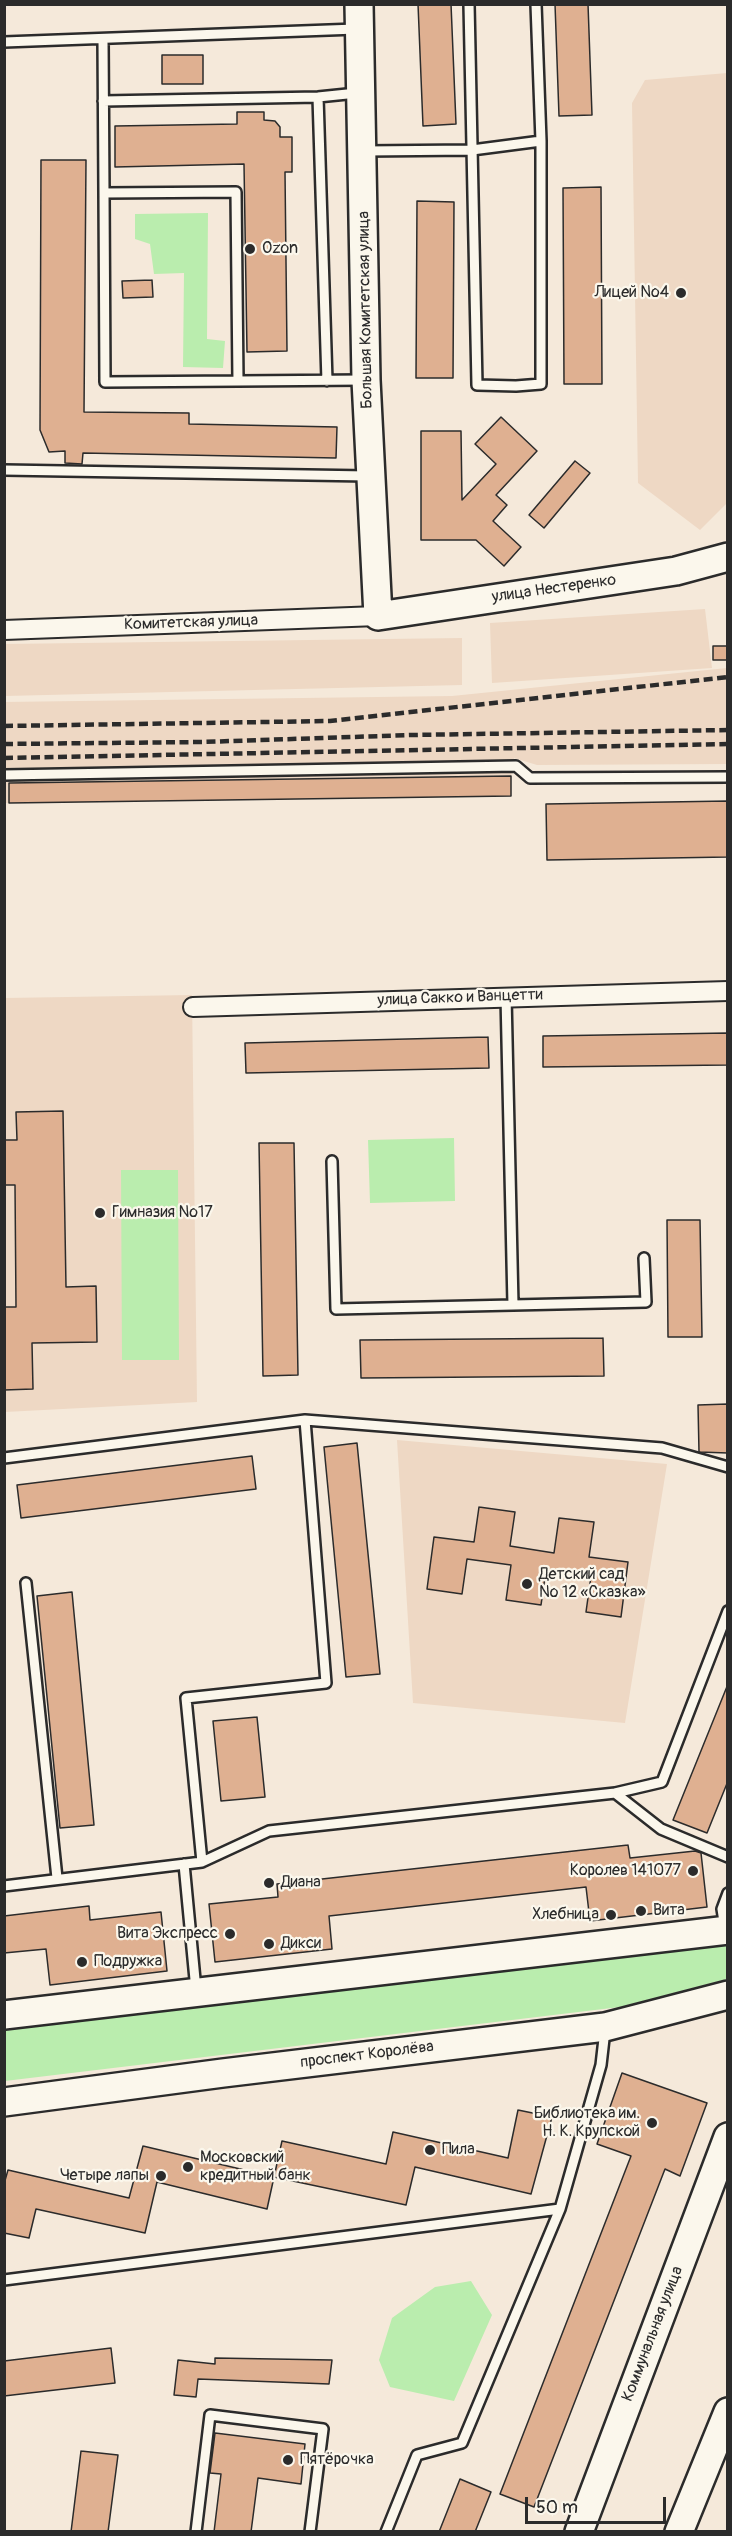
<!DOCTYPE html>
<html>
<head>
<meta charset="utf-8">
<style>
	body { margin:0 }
	#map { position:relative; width:732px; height:2536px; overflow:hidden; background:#f5e9da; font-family:Pangolin,sans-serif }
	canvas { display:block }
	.frame { position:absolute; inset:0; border:6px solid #2b2b2b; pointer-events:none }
	.scale { position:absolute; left:525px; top:2497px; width:141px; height:27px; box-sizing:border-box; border:3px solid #2b2b2b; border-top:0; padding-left:8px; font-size:18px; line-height:21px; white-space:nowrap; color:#2b2b2b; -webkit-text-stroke:4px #fbf7ec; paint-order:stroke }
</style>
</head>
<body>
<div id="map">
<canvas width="732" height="2536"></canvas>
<div class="frame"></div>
<div class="scale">50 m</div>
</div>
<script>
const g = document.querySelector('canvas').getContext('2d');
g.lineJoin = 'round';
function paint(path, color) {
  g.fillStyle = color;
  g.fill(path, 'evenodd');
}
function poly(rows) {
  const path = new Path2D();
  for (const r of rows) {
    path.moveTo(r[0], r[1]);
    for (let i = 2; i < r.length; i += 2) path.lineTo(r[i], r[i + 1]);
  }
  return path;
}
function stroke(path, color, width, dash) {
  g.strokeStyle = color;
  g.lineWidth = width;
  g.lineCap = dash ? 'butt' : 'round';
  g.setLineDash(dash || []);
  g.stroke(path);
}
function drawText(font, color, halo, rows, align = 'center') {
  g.font = font + ' Pangolin,sans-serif';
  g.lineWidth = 4.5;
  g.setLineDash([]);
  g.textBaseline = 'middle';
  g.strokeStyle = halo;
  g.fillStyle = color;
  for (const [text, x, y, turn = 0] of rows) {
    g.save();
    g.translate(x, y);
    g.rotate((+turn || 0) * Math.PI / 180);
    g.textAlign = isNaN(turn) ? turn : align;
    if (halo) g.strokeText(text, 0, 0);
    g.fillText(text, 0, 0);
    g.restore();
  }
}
const built = poly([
	[727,73,727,503,700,530,638,483,632,103,645,80],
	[705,609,712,668,492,683,490,623],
	[462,638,462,685,5,696,5,644],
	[727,668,727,764,537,765,514,758,511,776,511,796,5,803,4,702,452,696],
	[192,995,197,1402,5,1412,5,998],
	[397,1440,667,1464,625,1723,413,1703]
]);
const green = poly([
	[208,213,207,339,225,341,223,368,183,367,184,273,154,274,150,244,135,239,135,214],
	[454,1138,455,1201,370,1203,368,1140],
	[121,1170,178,1170,179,1360,122,1360],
	[727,1938,727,1979,620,2007,5,2081,4,2022],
	[471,2281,492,2315,454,2401,390,2387,379,2360,392,2318,435,2287]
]);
const building = poly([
	[418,4,451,4,456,124,423,126,418,4],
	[555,4,588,4,592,115,559,116,555,4],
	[162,55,203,55,203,84,162,84,162,55],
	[237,112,264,112,264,120,275,121,280,127,280,137,292,137,292,172,285,172,287,351,247,352,244,164,115,167,115,126,237,124,237,112],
	[41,160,86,160,84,412,189,413,189,424,337,427,336,458,83,453,82,464,65,463,65,451,49,452,40,430,41,160],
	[601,187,602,384,564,384,563,188,601,187],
	[417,201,454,202,453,378,416,378,417,201],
	[152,280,153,297,123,298,122,281,152,280],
	[501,417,537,451,496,495,507,505,493,521,521,547,504,566,476,540,421,540,421,431,461,431,462,500,496,464,475,444,501,417],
	[575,461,590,473,544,528,529,515,575,461],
	[713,646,728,646,728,660,713,660,713,646],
	[511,776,511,796,9,803,9,783,511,776],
	[728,801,728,857,547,860,546,804,728,801],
	[728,1033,728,1065,543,1067,543,1036,728,1033],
	[488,1037,489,1068,246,1073,245,1043,488,1037],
	[63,1111,66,1287,96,1286,97,1342,32,1343,33,1389,4,1390,4,1307,16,1307,15,1185,4,1185,4,1140,17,1140,16,1112,63,1111],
	[259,1143,294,1143,298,1375,263,1376,259,1143],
	[667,1220,700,1220,702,1337,668,1337,667,1220],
	[603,1338,604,1376,361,1378,360,1340,603,1338],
	[728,1404,728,1453,699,1452,698,1405,728,1404],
	[357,1443,380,1674,346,1677,324,1447,357,1443],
	[252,1456,256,1489,21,1518,17,1485,252,1456],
	[479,1507,515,1512,510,1546,554,1553,559,1518,594,1522,589,1557,628,1562,621,1617,586,1612,591,1576,546,1570,541,1605,506,1600,511,1565,467,1559,462,1594,427,1589,434,1537,474,1542,479,1507],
	[72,1592,94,1825,60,1828,37,1596,72,1592],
	[728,1684,728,1781,707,1833,673,1820,728,1684],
	[257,1717,265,1797,221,1801,213,1721,257,1717],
	[628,1845,630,1858,695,1851,701,1853,707,1907,590,1921,586,1887,329,1916,332,1949,215,1962,209,1904,278,1897,277,1884,628,1845],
	[89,1906,90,1920,161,1912,167,1971,50,1985,46,1949,4,1953,4,1916,89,1906],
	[622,2073,707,2103,680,2176,665,2169,534,2507,500,2494,631,2156,597,2144,622,2073],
	[518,2110,552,2117,531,2194,415,2167,406,2205,274,2177,282,2141,386,2164,393,2132,508,2158,518,2110],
	[143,2146,274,2177,267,2209,157,2182,145,2233,36,2209,29,2238,4,2233,4,2184,8,2170,129,2198,143,2146],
	[111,2348,115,2383,4,2396,4,2361,111,2348],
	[215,2358,332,2360,329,2384,198,2379,196,2397,174,2395,178,2360,215,2364,215,2358],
	[215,2433,305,2444,301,2484,258,2478,251,2532,214,2532,221,2474,210,2473,215,2433],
	[81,2451,118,2455,108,2532,71,2532,81,2451],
	[460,2479,491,2492,475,2532,439,2532,460,2479]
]);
const lane = poly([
	[469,4,477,385,516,386,541,384,541,141,536,4],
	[103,39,104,193,236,192,238,381,105,382,104,193],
	[4,42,356,29],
	[318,97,327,381],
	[103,101,318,97,357,93],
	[364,151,472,150,541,141],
	[238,381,364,380],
	[4,470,368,476],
	[4,775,516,766,530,778,728,777],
	[506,996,513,1305],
	[332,1161,336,1309,646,1302,644,1258],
	[4,1458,305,1420,662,1448,728,1467],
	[26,1583,57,1878],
	[728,1611,662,1782,615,1793,661,1829,728,1857],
	[202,1862,186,1698,326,1683,305,1420],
	[184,1864,196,1990],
	[4,1886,202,1862,269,1831,615,1793],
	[725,1928,722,1909,728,1893],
	[4,2280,560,2209],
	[196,2532,210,2415,323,2429,310,2532],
	[386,2532,417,2455,462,2443,560,2209,601,2065,605,2030]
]);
const street = poly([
	[4,630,378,616],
	[193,1007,728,991]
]);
const secondary = poly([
	[359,4,366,380,378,616,676,571,728,557],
	[4,2015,728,1930],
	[4,2102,223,2073,605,2027,728,1995],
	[579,2532,728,2137],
	[679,2532,728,2412]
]);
const rail = poly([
	[4,726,330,721,728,677],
	[4,744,202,742,412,735,728,730],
	[4,758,728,744]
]);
const markers = [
	[250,249,6,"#2b2b2b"],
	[681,293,6,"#2b2b2b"],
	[100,1213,6,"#2b2b2b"],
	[527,1584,6,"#2b2b2b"],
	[693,1871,6,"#2b2b2b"],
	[269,1883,6,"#2b2b2b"],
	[641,1911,6,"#2b2b2b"],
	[611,1915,6,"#2b2b2b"],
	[230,1934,6,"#2b2b2b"],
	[269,1944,6,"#2b2b2b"],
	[82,1962,6,"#2b2b2b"],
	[652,2123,6,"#2b2b2b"],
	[430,2150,6,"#2b2b2b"],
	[188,2167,6,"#2b2b2b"],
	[161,2176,6,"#2b2b2b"],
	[288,2460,6,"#2b2b2b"]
];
const poiNames = [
	["Ozon",262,249],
	["Лицей №4",669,293,"right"],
	["Гимназия №17",112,1213],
	["Детский сад",539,1575],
	["№ 12 «Сказка»",539,1593],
	["Королев 141077",681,1871,"right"],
	["Диана",281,1883],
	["Вита",653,1911],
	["Хлебница",599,1915,"right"],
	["Вита Экспресс",218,1934,"right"],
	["Дикси",281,1944],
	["Подружка",94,1962],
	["Библиотека им.",640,2114,"right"],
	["Н. К. Крупской",640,2132,"right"],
	["Пила",442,2150],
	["Московский",200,2158],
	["кредитный банк",200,2176],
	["Четыре лапы",149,2176,"right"],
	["Пятёрочка",300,2460]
];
const streetNames = [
	["Большая Комитетская улица",366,310,-91],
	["улица Нестеренко",554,589,-8],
	["Комитетская улица",191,623,-2],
	["улица Сакко и Ванцетти",460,998,-2],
	["проспект Королёва",367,2055,-7],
	["Коммунальная улица",653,2334,-69]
];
paint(built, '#eed8c4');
paint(green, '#baedae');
paint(building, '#dfb091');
stroke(building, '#2b2b2b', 1.5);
stroke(lane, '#2b2b2b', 14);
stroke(street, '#2b2b2b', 22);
stroke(secondary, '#2b2b2b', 32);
stroke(lane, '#fbf7ec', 9);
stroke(street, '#fbf7ec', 18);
stroke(secondary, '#fbf7ec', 27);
stroke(rail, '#2b2b2b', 4.5, [9, 4.5]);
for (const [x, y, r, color] of markers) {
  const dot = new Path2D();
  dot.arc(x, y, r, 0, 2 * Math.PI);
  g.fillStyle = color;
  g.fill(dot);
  stroke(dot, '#fbf7ec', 2);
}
drawText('16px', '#2b2b2b', '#fbf7ec', poiNames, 'left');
drawText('16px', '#2b2b2b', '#fbf7ec', streetNames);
</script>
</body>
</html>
